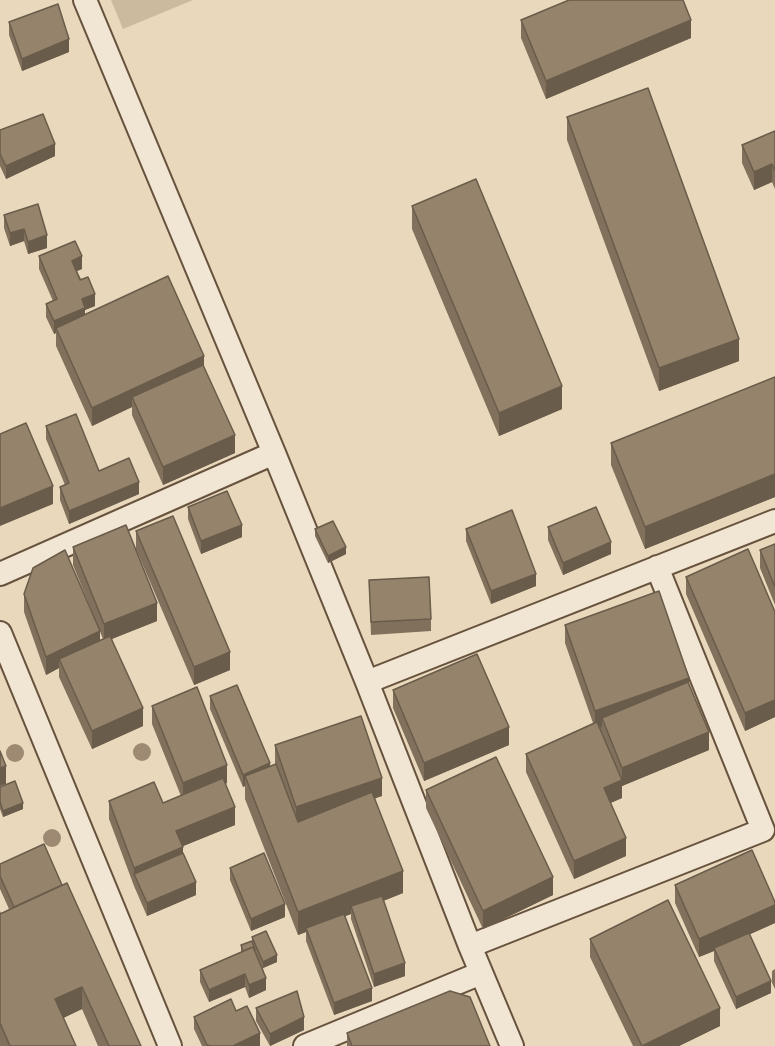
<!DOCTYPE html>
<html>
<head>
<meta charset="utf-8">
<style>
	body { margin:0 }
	canvas { display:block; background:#e9d8bb }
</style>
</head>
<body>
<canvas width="775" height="1046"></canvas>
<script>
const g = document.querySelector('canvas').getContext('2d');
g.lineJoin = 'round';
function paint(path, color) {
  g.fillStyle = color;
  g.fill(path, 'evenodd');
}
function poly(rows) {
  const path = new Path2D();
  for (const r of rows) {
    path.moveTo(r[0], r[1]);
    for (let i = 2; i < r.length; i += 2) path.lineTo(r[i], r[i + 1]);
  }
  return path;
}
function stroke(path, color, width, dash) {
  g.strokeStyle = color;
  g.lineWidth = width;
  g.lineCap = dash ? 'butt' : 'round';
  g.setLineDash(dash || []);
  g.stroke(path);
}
const green = poly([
	[111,0,193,0,123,29]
]);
const minor = poly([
	[85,0,274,453,367,682,470,946,512,1046],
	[0,574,274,453],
	[0,633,170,1046],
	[367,682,775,521],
	[470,946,763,830,657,567],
	[305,1046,481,973]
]);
const trees = [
	[142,752],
	[15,753],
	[52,838]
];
const wall = poly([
	[521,20,691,38,546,99,521,38],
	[9,22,69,52,22,71,9,35],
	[567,117,739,361,659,391,567,140],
	[0,130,55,156,6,179,0,166],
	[775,131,775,189,772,182,754,190,742,163,742,145],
	[412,206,562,409,499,436,412,229],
	[4,215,47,248,28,254,24,241,10,246,4,228],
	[39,256,82,269,77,271,95,306,85,310,85,314,204,367,235,453,163,485,132,415,132,407,92,426,56,346,56,333,54,334,46,317,46,304,53,301,39,269],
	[775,377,775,497,645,549,611,465,611,443],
	[46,426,99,471,139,494,69,524,60,500,60,487,65,485,46,439],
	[188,507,242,537,201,554,188,519],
	[548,527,611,554,563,575,548,540],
	[315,529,346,554,328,563,315,536],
	[466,529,536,586,491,604,466,541],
	[136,531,230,670,194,685,136,549],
	[775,544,775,605,760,568,760,550],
	[73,547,157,621,112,639,143,726,92,749,59,677,59,668,46,675,24,612,24,594,100,640,103,639,73,565],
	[686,577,775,612,775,717,745,731,686,594],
	[369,580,431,619,431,631,371,635],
	[565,625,689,685,709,750,622,786,622,798,610,803,626,856,574,879,526,772,526,754,593,723,565,643],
	[393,690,509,745,424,781,393,708],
	[210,696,270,766,275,764,275,745,382,796,375,798,403,893,383,901,405,976,374,987,351,919,351,914,345,916,372,1001,334,1015,306,941,306,932,298,935,245,799,245,786,243,787,210,709],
	[152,706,227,783,225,784,235,825,183,846,183,853,196,895,147,916,134,886,109,819,109,801,163,803,181,796,152,724],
	[0,787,23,809,3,817,0,809],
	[426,790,553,895,483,929,426,808],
	[0,864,62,885,141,1046,98,1046,82,1009,63,1018,76,1046,0,1046,0,911,1,913,9,909,0,889],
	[230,868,285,917,251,931,230,880],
	[675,885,775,902,775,923,750,934,771,993,736,1009,714,961,714,951,699,957,675,903],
	[252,937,277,962,263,968,266,990,249,998,245,987,209,1002,200,982,200,970,241,952,241,945,252,942],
	[590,939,720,1026,679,1046,633,1046,590,957],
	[775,969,775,989,772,983,772,971],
	[256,1008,304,1030,270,1046,256,1021],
	[236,1011,260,1046,202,1046,194,1029,194,1017],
	[347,1033,490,1046,347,1046]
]);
const shadedWall = poly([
	[691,20,691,38,546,99,546,81],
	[69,39,69,52,22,71,22,59],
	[55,144,55,156,6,179,6,166],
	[772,164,772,182,754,190,754,172],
	[24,229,24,241,10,246,10,233],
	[47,235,47,248,28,254,28,242],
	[82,256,82,269,72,273,72,261],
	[95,294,95,306,85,310,85,320,56,328,56,333,54,334,54,321,82,299],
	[739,339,739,361,659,391,659,368],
	[204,356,204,374,132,397,132,407,92,426,92,408],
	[562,386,562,409,499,436,499,413],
	[235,435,235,453,163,485,163,467],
	[775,474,775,497,645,549,645,527],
	[139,482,139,494,69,524,69,511],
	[53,486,53,504,0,526,0,508],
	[242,525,242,537,201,554,201,541],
	[611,542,611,554,563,575,563,563],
	[346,547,346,554,328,563,328,556],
	[536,574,536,586,491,604,491,591],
	[157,603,157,621,104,642,104,624],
	[100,631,100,649,59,659,59,668,46,675,46,657],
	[230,652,230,670,194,685,194,667],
	[689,678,689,696,602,718,602,727,595,729,595,711],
	[775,700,775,717,745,731,745,713],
	[143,708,143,726,92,749,92,731],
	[509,727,509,745,424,781,424,763],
	[709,732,709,750,622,786,622,798,604,806,604,788,622,780,622,768],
	[270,763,270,776,245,776,245,786,243,787,243,775],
	[227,765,227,783,183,801,183,783],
	[6,766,6,784,0,786,0,768],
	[382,778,382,796,296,825,296,807],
	[23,803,23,809,3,817,3,811],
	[235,807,235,825,176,849,176,831],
	[626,838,626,856,574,879,574,861],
	[183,847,183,865,134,874,134,868],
	[403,871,403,893,353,913,351,906,351,914,307,931,306,928,306,932,298,935,298,912],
	[553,877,553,895,483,929,483,911],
	[196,882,196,895,147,916,147,903],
	[285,904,285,917,251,931,251,919],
	[775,905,775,923,715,950,714,948,714,951,699,957,699,939],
	[277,955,277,962,263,968,263,962],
	[405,963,405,976,374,987,374,974],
	[245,974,245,987,209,1002,209,990],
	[266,978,266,990,249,998,249,985],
	[771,981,771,993,736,1009,736,997],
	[82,987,82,1009,55,1022,55,999],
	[372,988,372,1001,334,1015,334,1003],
	[720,1008,720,1026,679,1046,643,1046],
	[304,1017,304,1030,270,1046,270,1034],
	[260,1033,260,1046,233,1046]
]);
const building = poly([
	[569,0,683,0,691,20,546,81,521,20,569,0],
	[58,4,69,39,22,59,9,22,58,4],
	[648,88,739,339,659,368,567,117,648,88],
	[43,114,55,144,6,166,0,154,0,130,43,114],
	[775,131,775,171,772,164,754,172,742,145,775,131],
	[476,179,562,386,499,413,412,206,476,179],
	[38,204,47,235,28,242,24,229,10,233,4,215,38,204],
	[75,241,82,256,72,261,80,280,88,277,95,294,82,299,85,308,54,321,46,304,57,299,39,256,75,241],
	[168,276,204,356,92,408,56,328,168,276],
	[203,365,235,435,163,467,132,397,203,365],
	[775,377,775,474,645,527,611,443,775,377],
	[76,414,99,471,129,458,139,482,69,511,60,487,69,483,46,426,76,414],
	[26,423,53,486,0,508,0,434,26,423],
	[227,491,242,525,201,541,188,507,227,491],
	[596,507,611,542,563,563,548,527,596,507],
	[512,510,536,574,491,591,466,529,512,510],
	[173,516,230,652,194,667,136,531,173,516],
	[333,521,346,547,328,556,315,529,333,521],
	[126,525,157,603,104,624,73,547,126,525],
	[775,544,775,587,760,550,775,544],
	[748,549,775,612,775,700,745,713,686,577,748,549],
	[65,550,100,631,46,657,24,594,33,568,65,550],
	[429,577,431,619,371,622,369,580,429,577],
	[659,591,689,678,595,711,565,625,659,591],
	[110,636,143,708,92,731,59,659,110,636],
	[477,654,509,727,424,763,393,690,477,654],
	[688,682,709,732,622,768,602,718,688,682],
	[237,685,270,763,243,775,210,696,237,685],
	[197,687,227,765,183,783,152,706,197,687],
	[361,716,382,778,296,807,275,745,361,716],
	[597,722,622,780,604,788,626,838,574,861,526,754,597,722],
	[0,751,6,766,0,768,0,751],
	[496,757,553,877,483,911,426,790,496,757],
	[276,764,298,822,372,792,403,871,298,912,245,776,276,764],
	[223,778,235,807,176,831,183,847,134,868,109,801,154,782,163,803,223,778],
	[15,781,23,803,3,811,0,802,0,787,15,781],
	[44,844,62,885,14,907,0,876,0,864,44,844],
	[752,850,775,902,775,905,699,939,675,885,752,850],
	[183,853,196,882,147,903,134,874,183,853],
	[264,853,285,904,251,919,230,868,264,853],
	[67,883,141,1046,109,1046,82,987,55,999,76,1046,10,1046,0,1023,0,914,67,883],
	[382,896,405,963,374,974,351,906,382,896],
	[668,900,720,1008,642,1046,590,939,668,900],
	[344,914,372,988,334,1003,306,928,344,914],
	[266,931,277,955,263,962,252,937,266,931],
	[749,933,771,981,736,997,714,948,749,933],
	[252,941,255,950,253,947,243,951,241,945,252,941],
	[253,947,266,978,249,985,245,974,209,990,200,970,253,947],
	[297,991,304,1017,270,1034,256,1008,297,991],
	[450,991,470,997,490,1046,352,1046,347,1033,450,991],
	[231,999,236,1011,247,1006,260,1033,233,1046,210,1046,207,1045,194,1017,231,999]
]);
paint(green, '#ccba9f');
stroke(minor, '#67523e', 26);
stroke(minor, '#f1e6d3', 22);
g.fillStyle = '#9e8a72';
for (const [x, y] of trees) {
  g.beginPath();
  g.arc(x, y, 9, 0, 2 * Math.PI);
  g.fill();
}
paint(wall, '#81715c');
paint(shadedWall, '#695c4b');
paint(building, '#96836b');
stroke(building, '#695c4b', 1.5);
</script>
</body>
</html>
